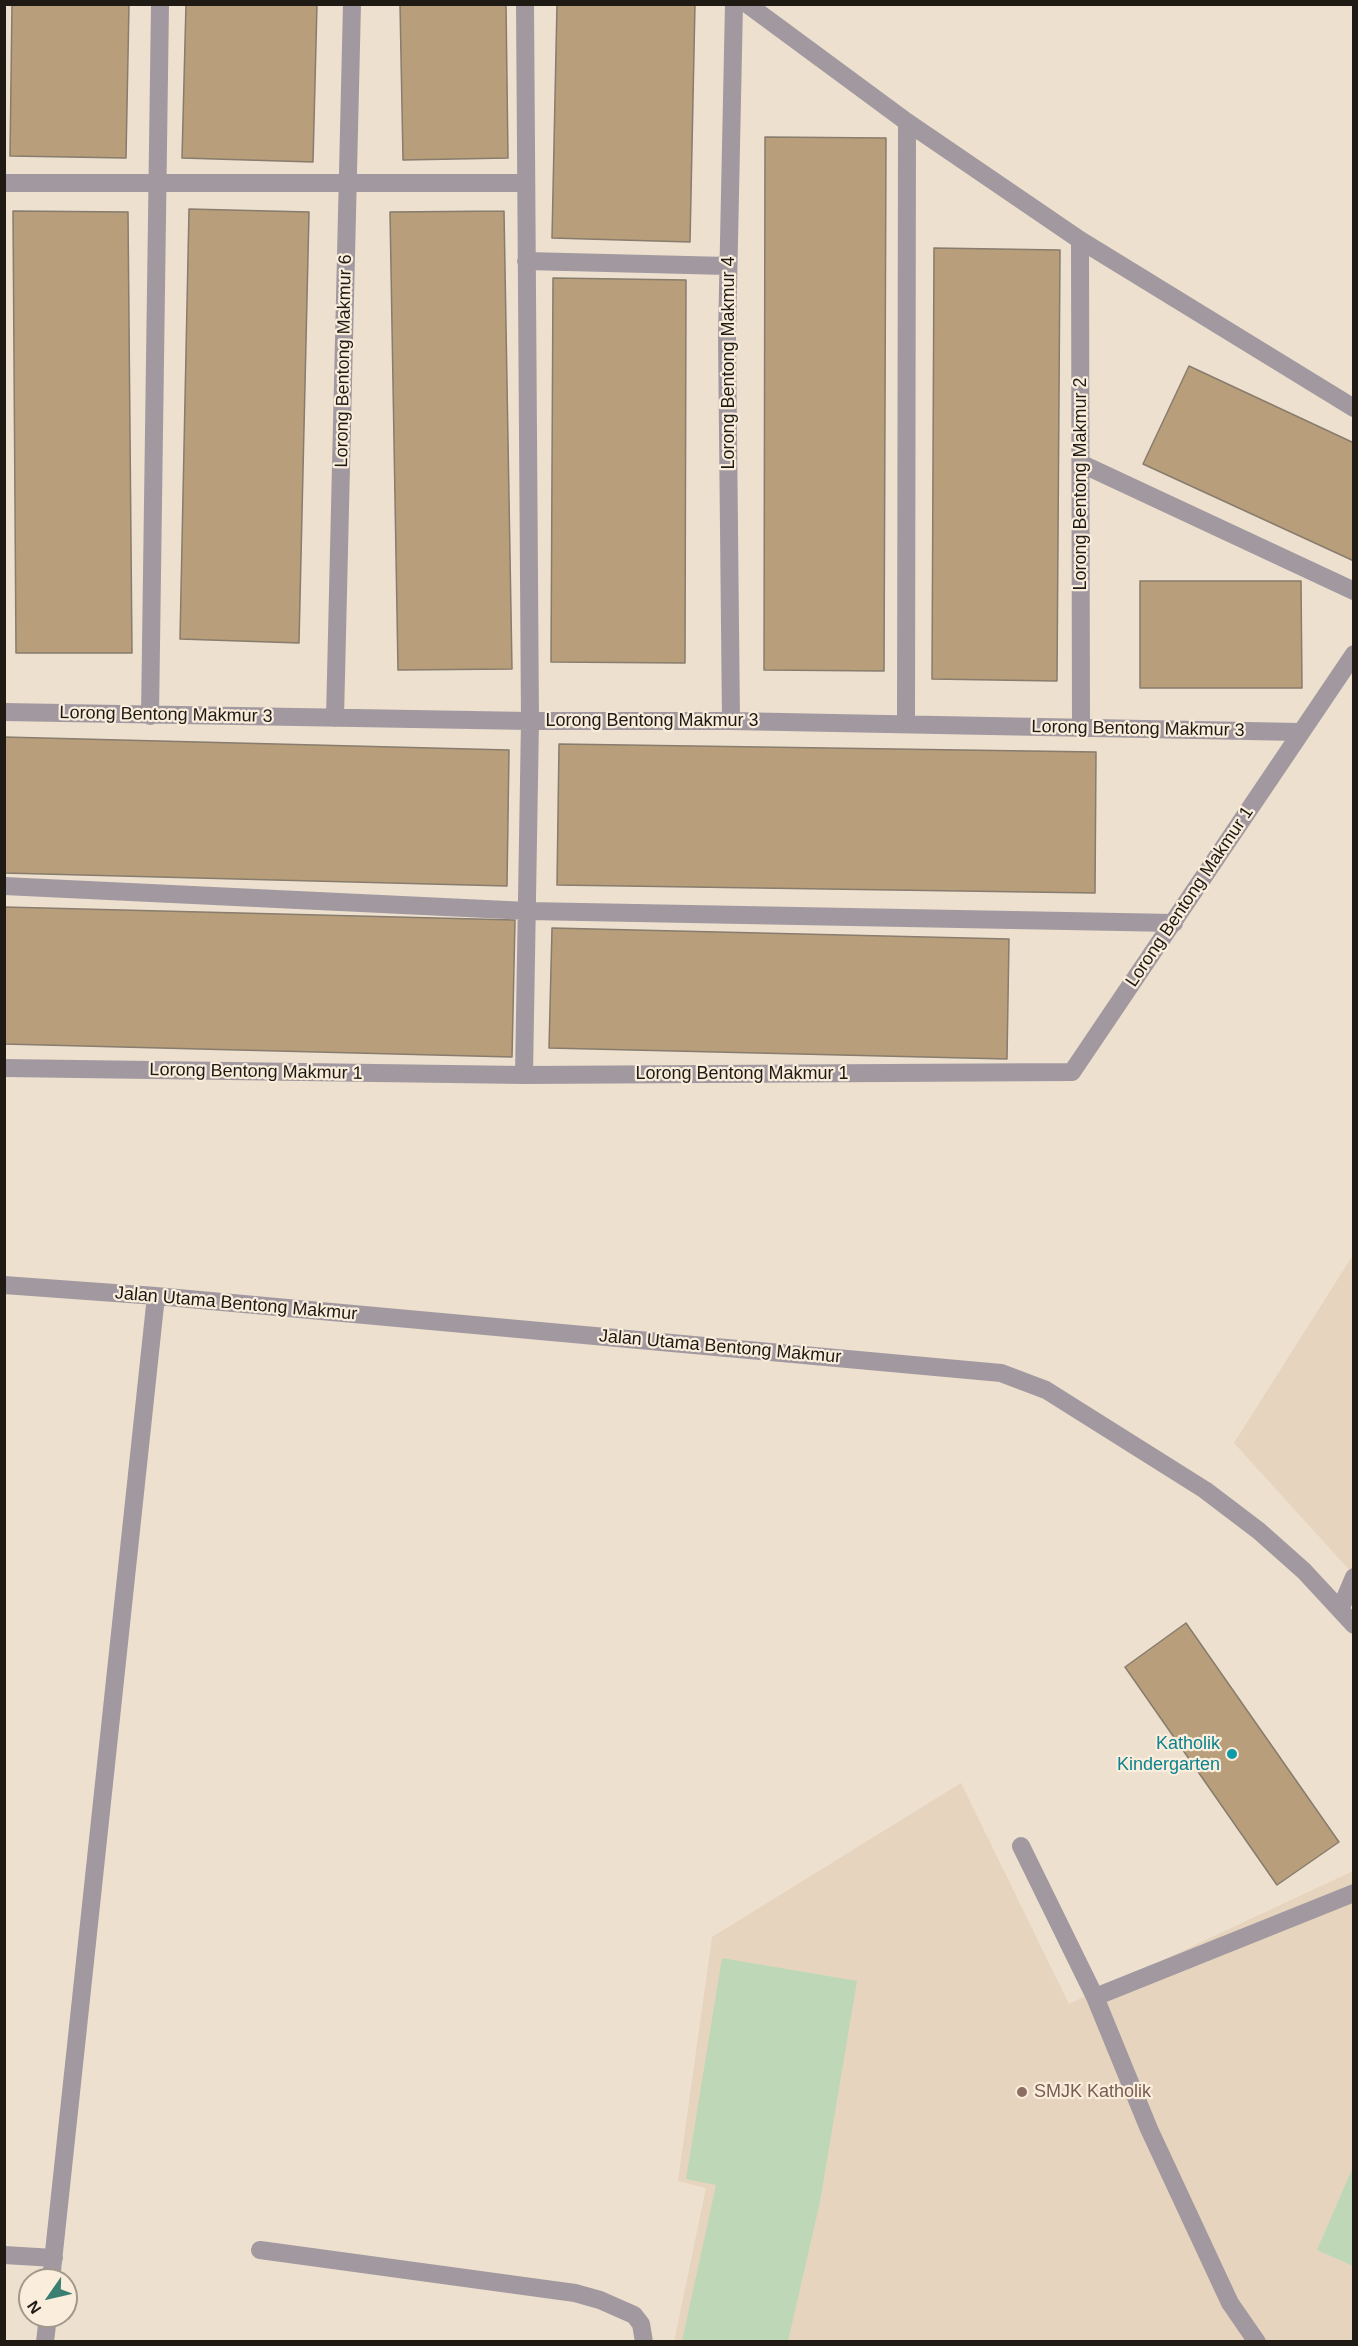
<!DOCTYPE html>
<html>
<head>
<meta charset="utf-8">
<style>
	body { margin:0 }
	#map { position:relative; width:1358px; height:2346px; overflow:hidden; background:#ede0cf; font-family:Arial,sans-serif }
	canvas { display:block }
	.frame { position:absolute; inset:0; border:6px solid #1f1a14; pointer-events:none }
	.north { position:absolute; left:18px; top:2268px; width:60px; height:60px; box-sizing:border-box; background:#faeddc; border:2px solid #a2998c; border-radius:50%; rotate:236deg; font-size:16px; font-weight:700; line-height:24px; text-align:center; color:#1f1a14 }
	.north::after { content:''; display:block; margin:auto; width:21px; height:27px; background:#3b7f73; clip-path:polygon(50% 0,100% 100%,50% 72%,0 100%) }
</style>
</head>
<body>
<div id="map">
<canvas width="1358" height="2346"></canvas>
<div class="frame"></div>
<div class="north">N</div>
</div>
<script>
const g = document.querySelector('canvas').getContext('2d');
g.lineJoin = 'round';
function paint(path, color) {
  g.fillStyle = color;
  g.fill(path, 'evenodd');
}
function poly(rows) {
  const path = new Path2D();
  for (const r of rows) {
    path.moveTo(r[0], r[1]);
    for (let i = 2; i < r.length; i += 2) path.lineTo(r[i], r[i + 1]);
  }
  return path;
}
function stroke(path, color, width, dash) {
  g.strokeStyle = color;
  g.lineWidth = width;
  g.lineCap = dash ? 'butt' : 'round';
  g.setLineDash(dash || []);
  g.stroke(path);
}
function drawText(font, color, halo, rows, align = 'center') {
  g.font = font + ' Arial,sans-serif';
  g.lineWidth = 4.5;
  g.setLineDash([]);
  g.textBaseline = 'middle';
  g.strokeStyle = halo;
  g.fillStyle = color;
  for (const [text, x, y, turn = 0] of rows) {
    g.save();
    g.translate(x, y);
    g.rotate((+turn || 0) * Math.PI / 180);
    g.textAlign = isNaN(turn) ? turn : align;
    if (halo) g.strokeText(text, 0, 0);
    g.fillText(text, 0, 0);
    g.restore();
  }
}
const built = poly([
	[1353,1255,1353,1574,1234,1443],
	[961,1783,1069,2004,1353,1871,1353,2341,674,2342,706,2188,678,2181,712,1937]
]);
const green = poly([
	[722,1958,857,1981,820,2202,788,2341,682,2341,716,2185,686,2179],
	[1353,2167,1354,2266,1353,2266,1317,2250]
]);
const building = poly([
	[12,4,129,4,126,158,10,156,12,4],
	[186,4,317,4,313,162,182,158,186,4],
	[400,4,506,4,508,158,403,160,400,4],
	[557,4,695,4,690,242,552,238,557,4],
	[765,137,886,138,884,671,764,670,765,137],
	[189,209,309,212,299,643,180,639,189,209],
	[13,211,128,212,132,653,16,653,13,211],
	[504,211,512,669,398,670,390,212,504,211],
	[934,248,1060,250,1057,681,932,679,934,248],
	[553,278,686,280,685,663,551,662,553,278],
	[1189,366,1354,443,1354,561,1143,464,1189,366],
	[1140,581,1301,581,1302,688,1140,688,1140,581],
	[4,737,509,750,507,886,4,873,4,737],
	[559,744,1096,752,1095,893,557,885,559,744],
	[4,907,515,920,512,1057,4,1044,4,907],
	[552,928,1009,939,1007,1059,549,1048,552,928],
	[1186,1623,1339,1842,1277,1885,1125,1667,1186,1623]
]);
const minor = poly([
	[747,4,907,122,1080,240,1354,408],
	[4,183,525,183],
	[1080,240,1081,728],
	[526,261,728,266],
	[1082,464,1354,591],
	[4,712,530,721,731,721,1299,732],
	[150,716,160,4],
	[335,718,352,4],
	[731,721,727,336,734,4],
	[906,723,907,122],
	[4,886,528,911,1174,923],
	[4,1068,524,1075,1072,1072,1354,654],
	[524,1075,530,721,525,4],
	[4,1285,156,1296,1001,1373,1046,1390,1205,1490,1259,1531,1304,1571,1354,1625],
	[1340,1610,1354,1577],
	[1021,1846,1095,1997,1149,2129,1230,2303,1257,2342],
	[1095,1997,1354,1893],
	[260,2250,575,2293,600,2300,634,2315,641,2324,644,2342],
	[4,2255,54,2258],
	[51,2280,156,1296],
	[45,2342,48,2316]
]);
const markers = [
	[1232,1754,6,"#0f9aa8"],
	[1022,2092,6,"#8d6e63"]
];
const streetNames = [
	["Lorong Bentong Makmur 6",344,361,-89],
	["Lorong Bentong Makmur 4",729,363,-90],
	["Lorong Bentong Makmur 2",1081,484,-90],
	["Lorong Bentong Makmur 3",166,715,1],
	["Lorong Bentong Makmur 3",652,721],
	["Lorong Bentong Makmur 3",1138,729,1],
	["Lorong Bentong Makmur 1",1190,897,-56],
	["Lorong Bentong Makmur 1",256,1072,1],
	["Lorong Bentong Makmur 1",742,1074],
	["Jalan Utama Bentong Makmur",236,1304,5],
	["Jalan Utama Bentong Makmur",720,1347,5]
];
const cultureNames = [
	["Katholik",1220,1744],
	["Kindergarten",1220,1765]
];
const educationNames = [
	["SMJK Katholik",1034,2092]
];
paint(built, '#e6d4be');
paint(green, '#bed8b7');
paint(building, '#b89e7a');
stroke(building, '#877c6d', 1.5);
stroke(minor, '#a1999f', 18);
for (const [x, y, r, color] of markers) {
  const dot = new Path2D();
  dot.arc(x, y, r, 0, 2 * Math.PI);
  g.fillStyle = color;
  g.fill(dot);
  stroke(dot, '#faeddc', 2);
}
drawText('18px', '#1f1a14', '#faeddc', streetNames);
drawText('18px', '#0d838f', '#faeddc', cultureNames, 'right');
drawText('18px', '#785e54', '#faeddc', educationNames, 'left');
</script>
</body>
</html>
